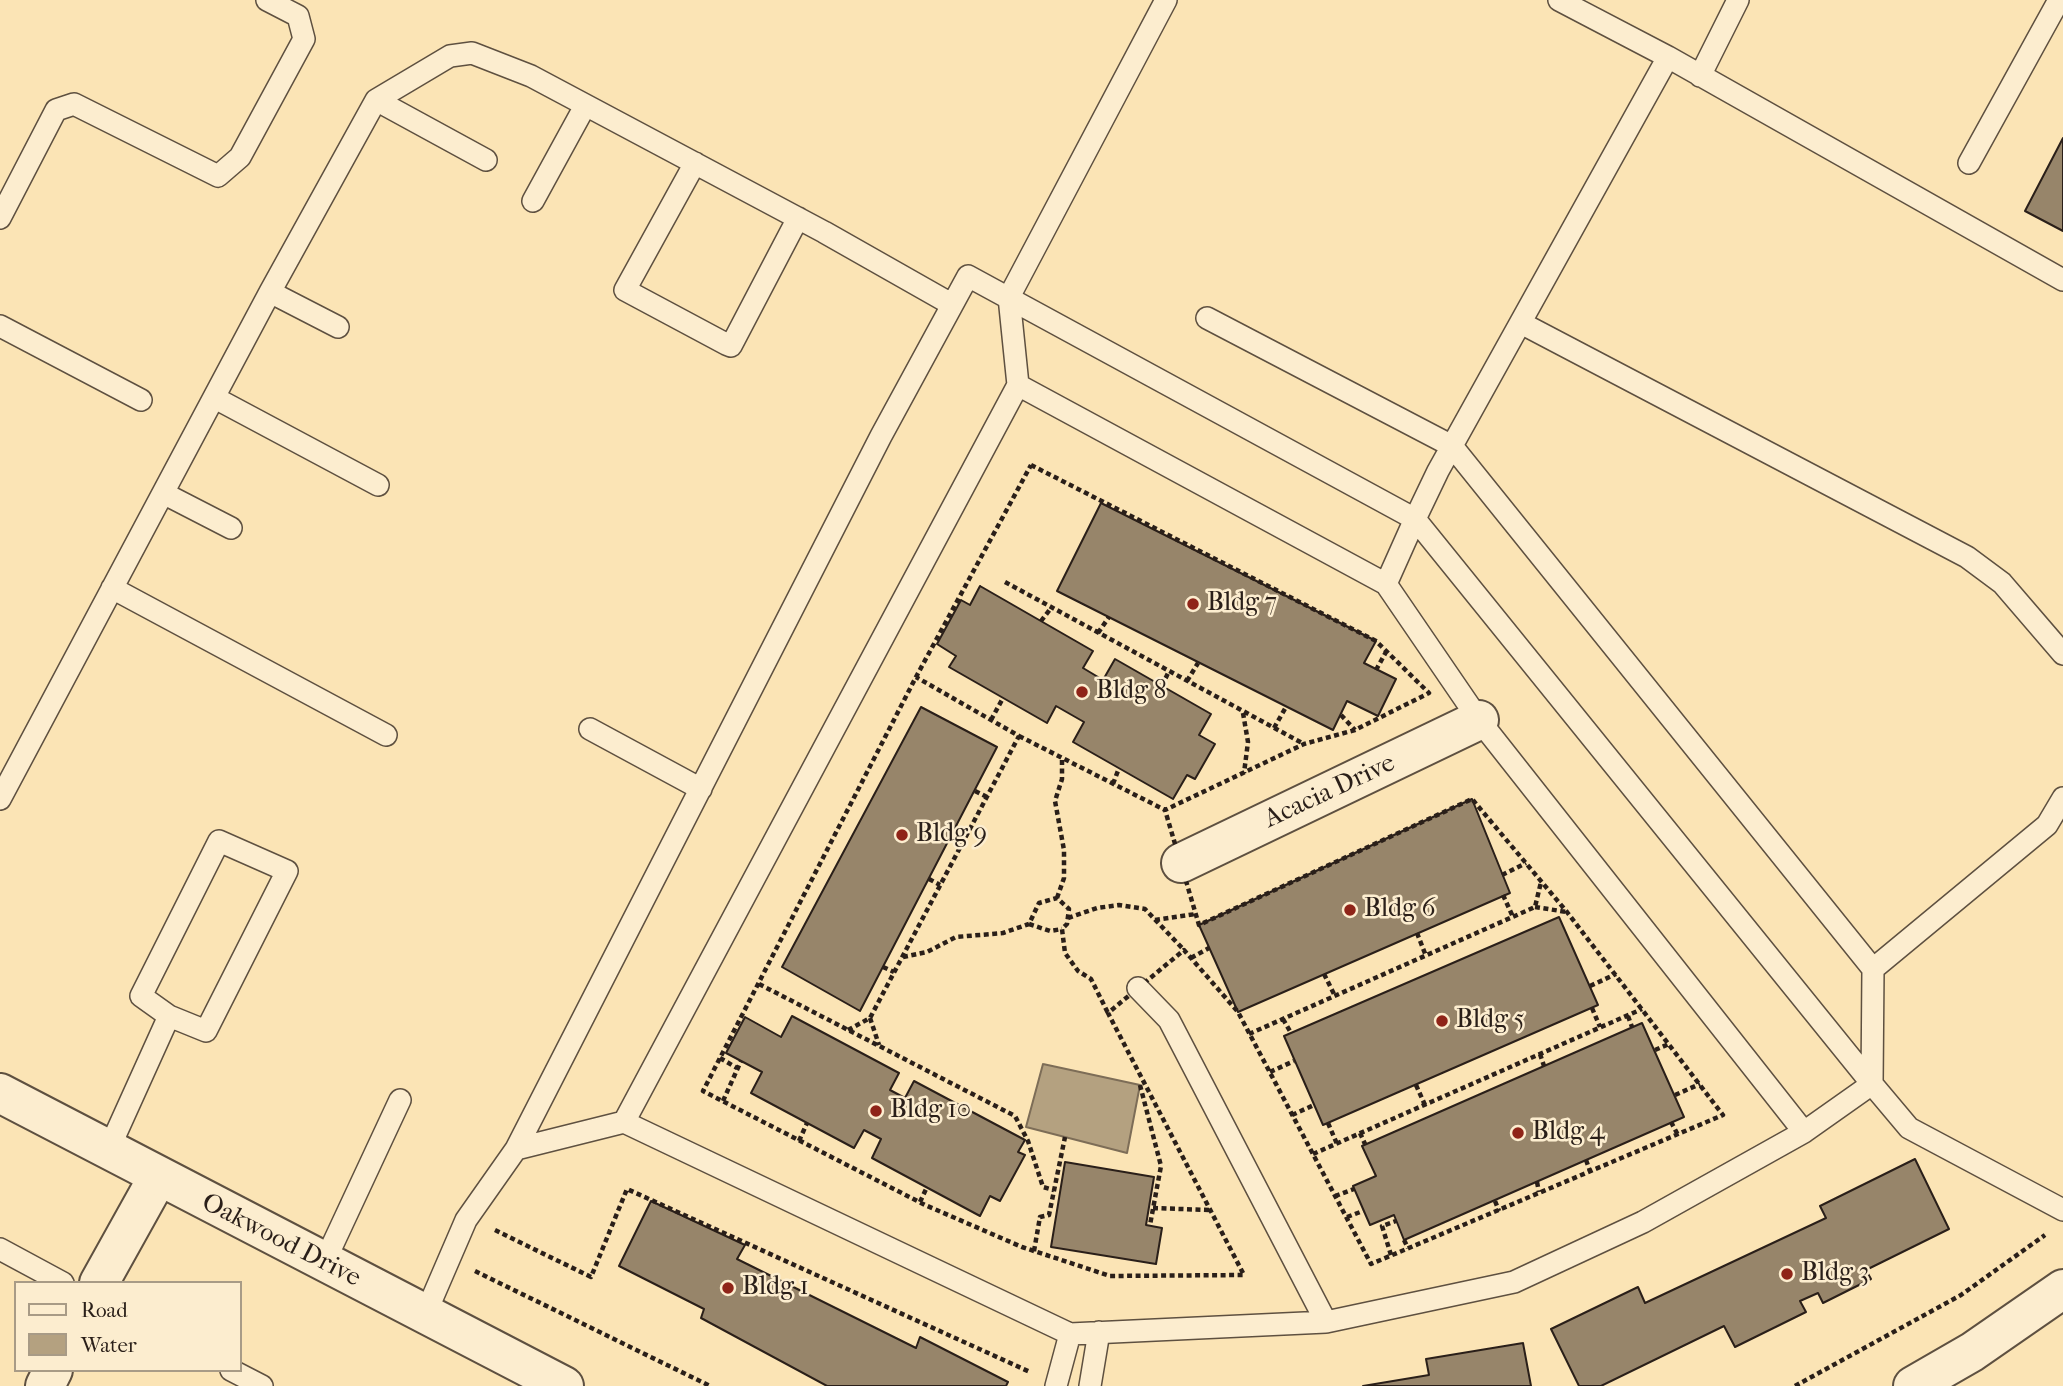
<!DOCTYPE html>
<html>
<head>
<meta charset="utf-8">
<style>
	body { margin:0 }
	#map { position:relative; width:2063px; height:1386px; overflow:hidden; background:#fbe4b5; font-family:"IM FELL French Canon",serif }
	canvas { display:block }
	.legend { position:absolute; left:14px; top:1281px; width:228px; height:91px; box-sizing:border-box; background:#fcedcf; border:2px solid #a89b86; margin:0; padding:9px 12px; list-style:none; font-size:21px; color:#2a1f19 }
	.legend li { display:flex; align-items:center; gap:14px; height:35px }
	.legend b { width:35px; border:2px solid #a89b86 }
</style>
</head>
<body>
<div id="map">
<canvas width="2063" height="1386"></canvas>
<ul class="legend">
<li><b style="height:9px;background:#fcedcf"></b>Road</li>
<li><b style="height:19px;background:#b4a180"></b>Water</li>
</ul>
</div>
<script>
const g = document.querySelector('canvas').getContext('2d');
g.lineJoin = 'round';
function paint(path, color) {
  g.fillStyle = color;
  g.fill(path, 'evenodd');
}
function poly(rows) {
  const path = new Path2D();
  for (const r of rows) {
    path.moveTo(r[0], r[1]);
    for (let i = 2; i < r.length; i += 2) path.lineTo(r[i], r[i + 1]);
  }
  return path;
}
function stroke(path, color, width, dash) {
  g.strokeStyle = color;
  g.lineWidth = width;
  g.lineCap = dash ? 'butt' : 'round';
  g.setLineDash(dash || []);
  g.stroke(path);
}
function drawText(font, color, halo, rows, align = 'center') {
  g.font = font + ' "IM FELL French Canon",serif';
  g.lineWidth = 5;
  g.setLineDash([]);
  g.textBaseline = 'middle';
  g.strokeStyle = halo;
  g.fillStyle = color;
  for (const [text, x, y, turn = 0] of rows) {
    g.save();
    g.translate(x, y);
    g.rotate((+turn || 0) * Math.PI / 180);
    g.textAlign = isNaN(turn) ? turn : align;
    if (halo) g.strokeText(text, 0, 0);
    g.fillText(text, 0, 0);
    g.restore();
  }
}
const water = poly([
	[1043,1064,1140,1085,1127,1153,1026,1127,1043,1064]
]);
const building = poly([
	[2063,138,2063,231,2025,211,2063,138],
	[1101,503,1376,641,1364,663,1396,679,1378,716,1347,701,1333,730,1057,591,1101,503],
	[980,586,1093,651,1083,668,1103,680,1115,659,1211,714,1199,735,1215,744,1195,779,1187,775,1173,799,1073,742,1084,722,1056,706,1047,723,949,667,956,656,937,644,961,600,970,605,980,586],
	[921,707,997,747,860,1011,782,967,921,707],
	[1472,799,1510,893,1238,1012,1199,925,1472,799],
	[1559,917,1598,1005,1323,1125,1284,1036,1559,917],
	[792,1016,899,1073,890,1090,905,1098,914,1081,1025,1140,1018,1152,1025,1155,1000,1201,990,1196,980,1216,872,1158,881,1139,864,1130,854,1148,751,1093,762,1072,726,1053,745,1017,781,1037,792,1016],
	[1642,1023,1684,1117,1404,1240,1394,1215,1370,1225,1353,1186,1376,1176,1362,1146,1642,1023],
	[1915,1159,1949,1229,1866,1270,1871,1279,1823,1303,1818,1293,1800,1301,1806,1312,1735,1347,1724,1326,1601,1386,1579,1386,1551,1329,1638,1287,1645,1303,1826,1218,1820,1206,1915,1159],
	[1065,1162,1154,1177,1146,1225,1162,1228,1156,1264,1051,1247,1065,1162],
	[651,1201,745,1245,737,1259,916,1348,920,1337,1008,1382,1006,1386,827,1386,701,1318,704,1309,619,1266,651,1201],
	[1523,1343,1531,1386,1363,1386,1429,1375,1426,1359,1523,1343]
]);
const path = poly([
	[1031,465,1376,641,1429,693,1355,730,1304,744,1165,810,1199,925,1472,799,1567,912,1723,1115,1371,1264,1238,1012,1184,950,1108,1013,1244,1275,1110,1276,1022,1247,925,1205,703,1091,916,677,1031,465],
	[1005,582,1304,744],
	[1041,621,1051,608],
	[1098,633,1109,617],
	[1376,670,1386,652],
	[1187,681,1198,663],
	[1162,686,1169,671],
	[1243,713,1248,742,1244,773],
	[1341,715,1355,730],
	[991,720,1003,698],
	[1274,728,1286,707],
	[1019,736,1165,810],
	[1113,784,1119,768],
	[975,791,987,797],
	[1502,875,1526,863],
	[929,879,940,885],
	[1503,895,1513,917],
	[1057,898,1064,878,1064,850,1055,801,1062,779,1062,757],
	[1535,907,1567,912],
	[1068,918,1097,908,1119,905,1145,909,1184,950],
	[1155,920,1196,914],
	[1029,924,1050,931,1062,929],
	[1417,933,1426,956],
	[903,957,927,952,956,937,1003,933,1029,924,1039,903,1057,898,1069,909,1067,924,1062,929,1065,953,1078,971,1091,979,1108,1013],
	[1191,958,1209,948],
	[883,967,894,972],
	[1324,974,1335,996],
	[759,984,1015,1116,1028,1141,1043,1187,1054,1190],
	[1590,986,1616,974],
	[1592,1008,1600,1027],
	[1628,1016,1632,1027],
	[870,1018,879,1045],
	[1283,1019,1291,1033],
	[848,1030,870,1018,1019,736,916,677],
	[1249,1034,1535,907,1541,882],
	[1655,1050,1669,1044],
	[1540,1054,1544,1066],
	[720,1058,737,1068],
	[1270,1072,1294,1061],
	[1140,1085,1161,1166,1150,1225],
	[1416,1085,1425,1105],
	[1675,1095,1700,1084],
	[723,1101,741,1061],
	[1292,1115,1314,1105],
	[1671,1122,1678,1135],
	[1328,1123,1337,1144],
	[1360,1133,1365,1144],
	[799,1141,807,1123],
	[1313,1154,1642,1009],
	[1586,1160,1590,1171],
	[1537,1182,1539,1192],
	[1335,1196,1354,1189],
	[1495,1201,1499,1211],
	[920,1202,927,1187],
	[1153,1208,1209,1210],
	[1347,1217,1363,1211],
	[495,1230,591,1277,627,1189,1030,1372],
	[1404,1240,1408,1248],
	[1034,1251,1040,1217,1049,1215,1065,1137],
	[1391,1255,1382,1226,1396,1221],
	[475,1271,710,1386],
	[1795,1386,1961,1295,2045,1235]
]);
const service = poly([
	[1559,0,1668,57,2063,280],
	[1668,57,1438,471,1415,519,1872,1084,1804,1132],
	[1700,76,1738,0],
	[376,100,486,160],
	[695,163,625,290,726,344,731,346,798,218],
	[1969,163,2059,0],
	[533,201,585,106],
	[0,218,56,110,74,104,218,176,240,157,304,39,298,16,267,0],
	[270,292,338,327],
	[1207,318,1452,446,1873,969],
	[1521,323,1967,557,2002,583,2063,654],
	[0,326,141,400],
	[1018,385,1386,584,1479,720,1804,1132,1643,1222,1514,1282,1326,1322,1070,1334,624,1122,1018,385],
	[1018,385,1009,297,1166,0],
	[215,398,378,485],
	[163,493,231,528],
	[112,588,386,735],
	[590,729,701,789],
	[2063,798,2047,825,1873,969,1872,1084,1909,1128,2063,1210],
	[0,799,270,292,376,100,450,56,472,53,531,76,824,232,951,304],
	[1138,988,1169,1020,1326,1322],
	[516,1149,624,1122],
	[108,1151,169,1016,206,1031,287,871,219,841,141,996,169,1016],
	[0,1249,63,1283],
	[324,1263,400,1100],
	[425,1315,466,1220,516,1149,881,436,968,276,1415,519,1386,584],
	[231,1370,262,1386],
	[1056,1386,1070,1334],
	[1090,1386,1099,1332]
]);
const minor = poly([
	[1181,863,1479,720],
	[99,1283,158,1177],
	[45,1386,53,1370]
]);
const tertiary = poly([
	[0,1093,564,1386],
	[1913,1386,1972,1352,2063,1289]
]);
const markers = [
	[1193,604,7,"#8f2418"],
	[1082,692,7,"#8f2418"],
	[902,835,7,"#8f2418"],
	[1350,910,7,"#8f2418"],
	[1442,1021,7,"#8f2418"],
	[876,1111,7,"#8f2418"],
	[1518,1133,7,"#8f2418"],
	[1787,1274,7,"#8f2418"],
	[728,1288,7,"#8f2418"]
];
const poiNames = [
	["Bldg 7",1207,604],
	["Bldg 8",1096,692],
	["Bldg 9",916,835],
	["Bldg 6",1364,910],
	["Bldg 5",1456,1021],
	["Bldg 10",890,1111],
	["Bldg 4",1532,1133],
	["Bldg 3",1801,1274],
	["Bldg 1",742,1288]
];
const streetNames = [
	["Acacia Drive",1330,792,-25],
	["Oakwood Drive",281,1241,27]
];
paint(water, '#b4a180');
stroke(water, '#7d6d57', 2);
paint(building, '#97856a');
stroke(building, '#2a1f19', 2);
stroke(service, '#5e5040', 24);
stroke(minor, '#5e5040', 42);
stroke(tertiary, '#5e5040', 42);
stroke(path, '#2a1f19', 4.5, [5, 3.5]);
stroke(service, '#fcedcf', 21);
stroke(minor, '#fcedcf', 38);
stroke(tertiary, '#fcedcf', 38);
for (const [x, y, r, color] of markers) {
  const dot = new Path2D();
  dot.arc(x, y, r, 0, 2 * Math.PI);
  g.fillStyle = color;
  g.fill(dot);
  stroke(dot, '#fcedcf', 2.5);
}
drawText('26px', '#2a1f19', '#fcedcf', poiNames, 'left');
drawText('26px', '#2a1f19', '#fcedcf', streetNames);
</script>
</body>
</html>
